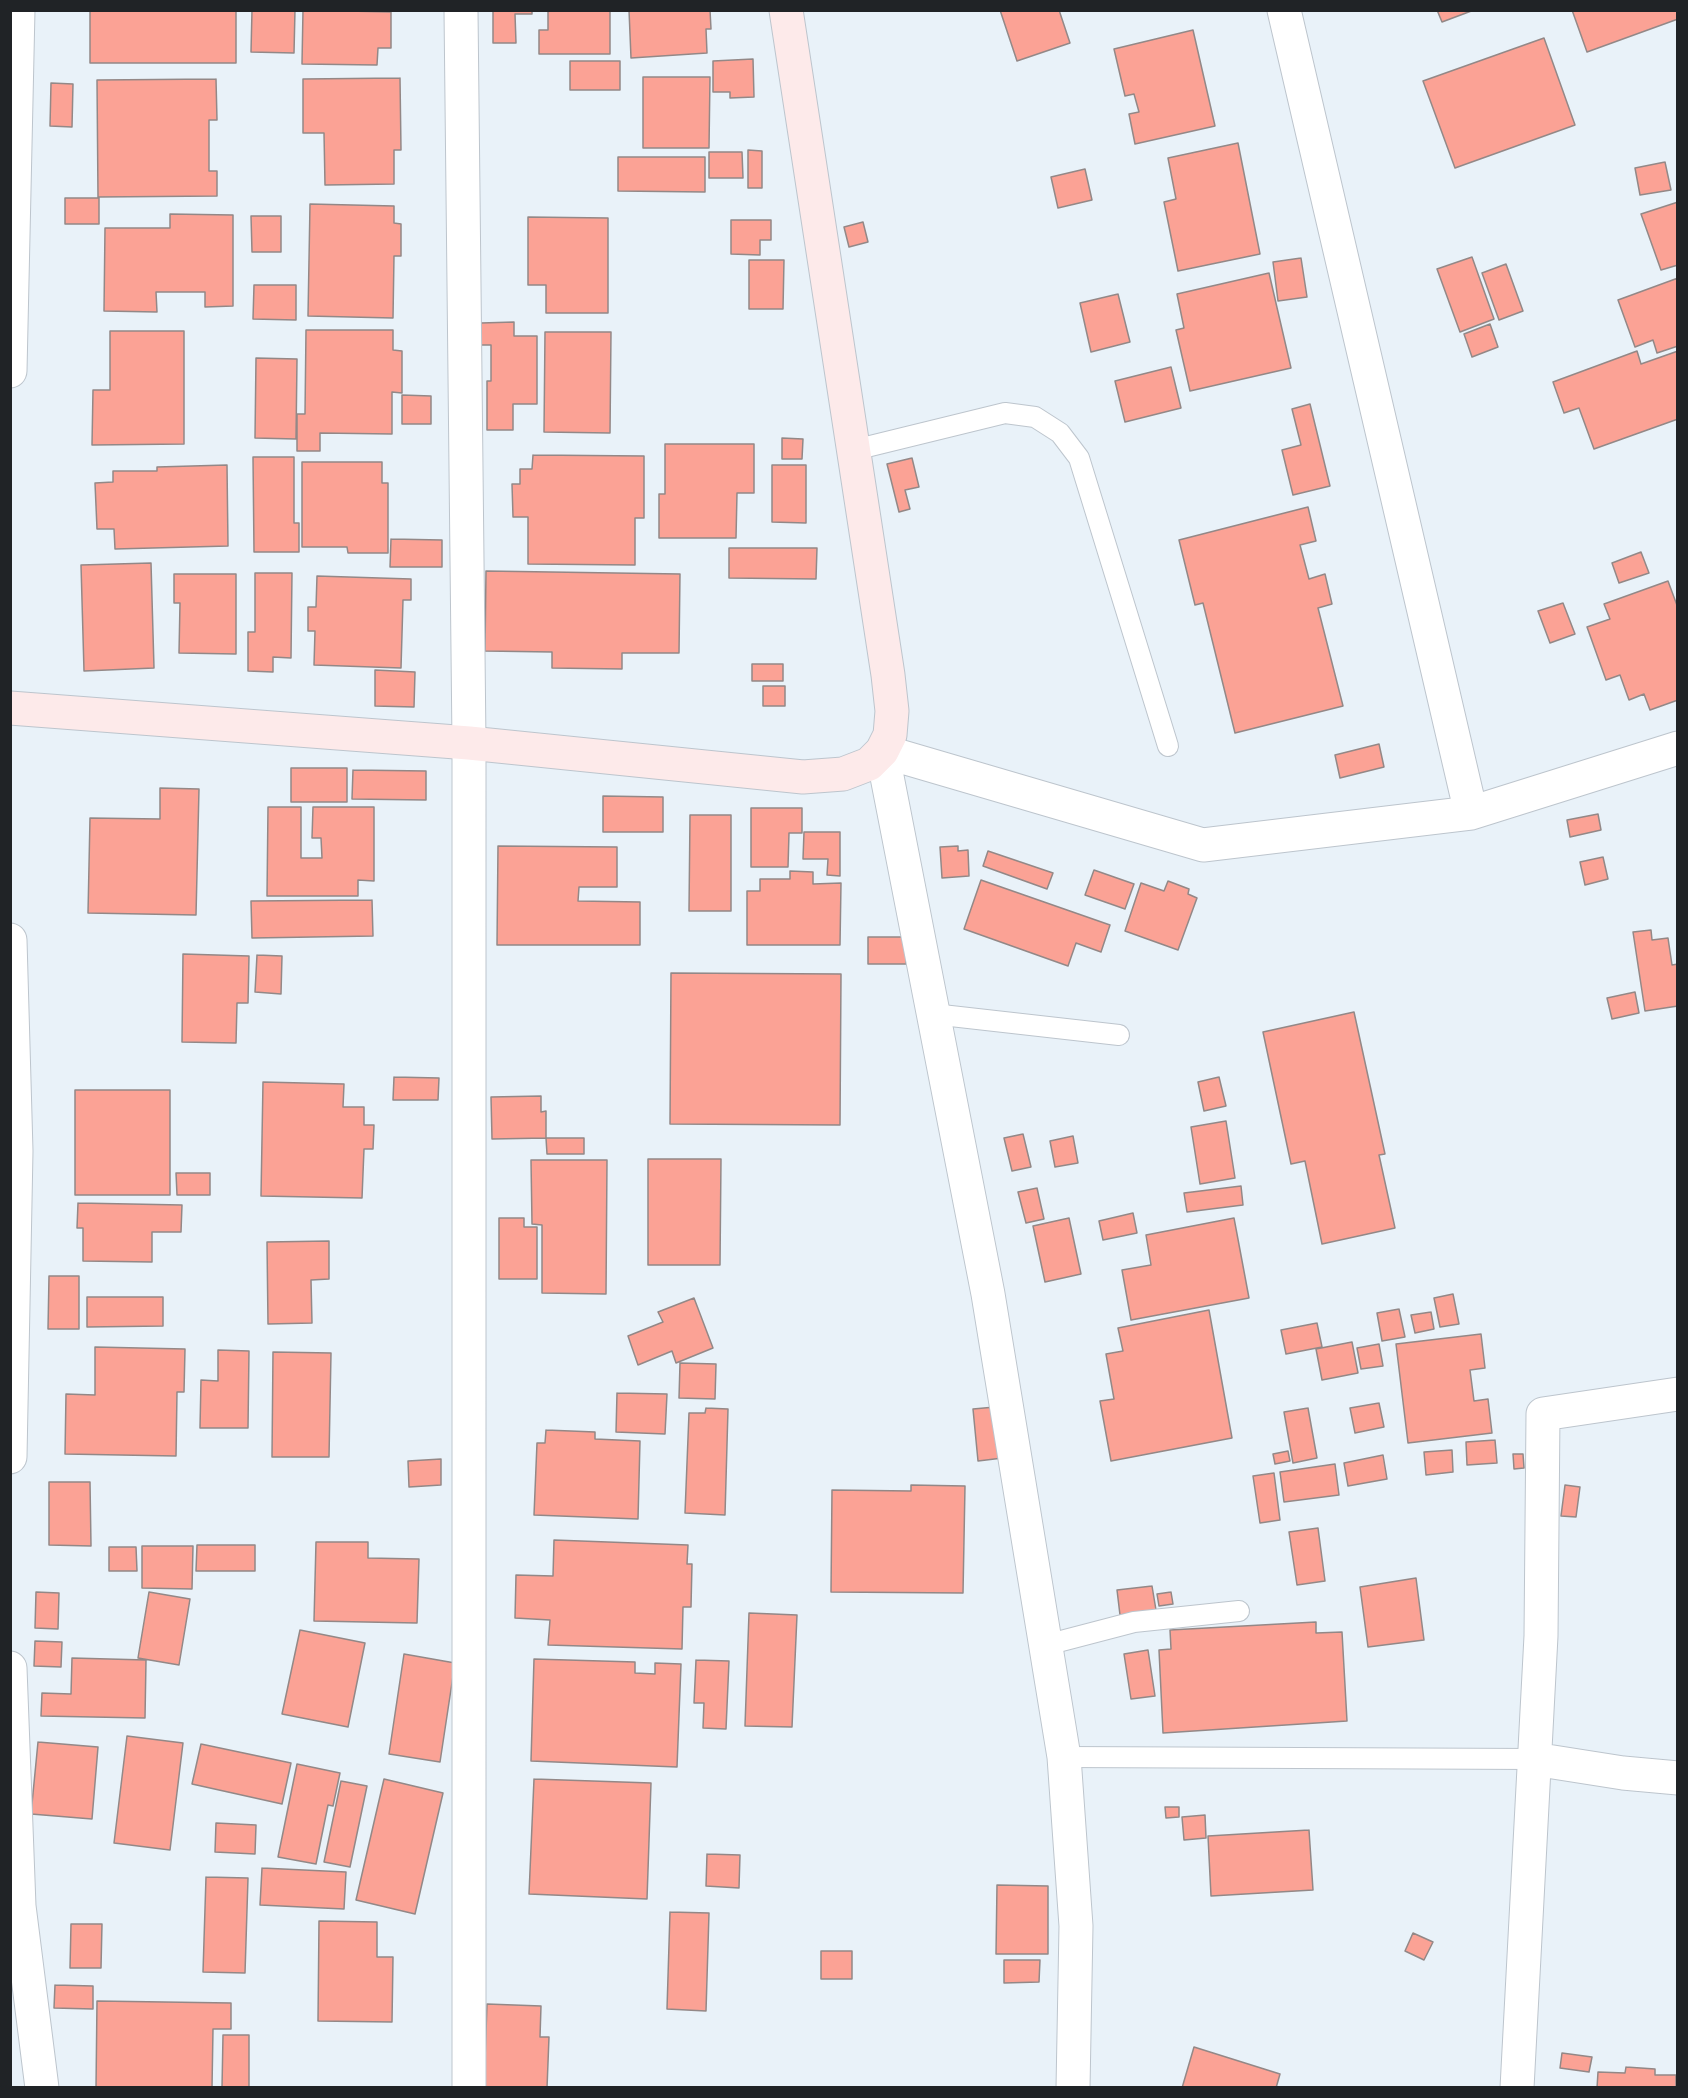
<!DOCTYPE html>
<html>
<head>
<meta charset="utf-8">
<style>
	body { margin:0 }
	#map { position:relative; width:1688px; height:2098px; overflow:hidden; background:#e9f2f9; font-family:"PT Serif",serif }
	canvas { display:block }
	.frame { position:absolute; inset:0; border:12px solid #202326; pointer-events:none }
</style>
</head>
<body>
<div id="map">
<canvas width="1688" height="2098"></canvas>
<div class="frame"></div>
</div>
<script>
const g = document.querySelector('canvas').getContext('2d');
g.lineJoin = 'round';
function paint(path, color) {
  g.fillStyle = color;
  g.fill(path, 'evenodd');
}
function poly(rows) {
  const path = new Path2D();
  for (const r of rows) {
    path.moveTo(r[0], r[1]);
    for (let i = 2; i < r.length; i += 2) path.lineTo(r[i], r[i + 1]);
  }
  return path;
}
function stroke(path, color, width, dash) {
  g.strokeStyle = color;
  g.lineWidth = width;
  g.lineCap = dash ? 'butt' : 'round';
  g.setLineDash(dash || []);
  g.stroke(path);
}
const building = poly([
	[90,10,236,10,236,63,90,63,90,10],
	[252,10,295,10,294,53,251,52,252,10],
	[303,10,391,12,391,48,378,48,377,65,302,64,303,10],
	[493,10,532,10,532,14,515,14,516,43,493,43,493,10],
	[548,10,610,10,610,54,539,54,539,30,548,30,548,10],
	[629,10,710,10,711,29,706,29,707,53,631,58,629,10],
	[1000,10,1059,10,1070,43,1017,61,1000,10],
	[1437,10,1474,10,1442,22,1437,10],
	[1572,10,1678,10,1678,19,1587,52,1572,10],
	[1193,30,1215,126,1135,144,1129,114,1139,112,1134,94,1125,96,1114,49,1193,30],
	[1544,38,1575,125,1455,168,1423,81,1544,38],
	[753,59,754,97,730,98,730,92,713,92,713,61,753,59],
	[570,61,620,61,620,90,570,90,570,61],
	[643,77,710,77,709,148,643,148,643,77],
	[400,78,401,150,394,150,394,184,325,185,324,133,303,133,303,79,400,78],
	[216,79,217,120,209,120,209,171,217,171,217,196,98,197,97,80,216,79],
	[51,83,73,84,72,127,50,126,51,83],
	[1238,143,1260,254,1178,271,1164,202,1176,199,1168,158,1238,143],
	[748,150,762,151,762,188,748,188,748,150],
	[709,152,742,152,743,178,709,178,709,152],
	[618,157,705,157,705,192,618,191,618,157],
	[1665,162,1671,190,1640,195,1635,168,1665,162],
	[1085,169,1092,200,1058,208,1051,177,1085,169],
	[65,198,99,198,99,224,65,224,65,198],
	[1678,202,1678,265,1661,270,1641,214,1678,202],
	[310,204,394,206,394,223,401,224,401,256,394,256,393,318,308,316,310,204],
	[170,214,233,215,233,306,205,307,205,292,156,292,157,312,104,311,105,228,170,228,170,214],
	[251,216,281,216,281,252,252,252,251,216],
	[528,217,608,218,608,313,546,313,546,285,528,285,528,217],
	[731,220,771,220,771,240,760,240,760,255,731,254,731,220],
	[863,222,868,242,849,247,844,227,863,222],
	[1472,257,1494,319,1460,332,1437,269,1472,257],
	[1301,258,1307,297,1278,301,1273,262,1301,258],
	[749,260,784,260,783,309,749,309,749,260],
	[1506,264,1523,311,1499,320,1482,273,1506,264],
	[1269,273,1291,368,1190,391,1176,330,1184,328,1177,294,1269,273],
	[1678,278,1678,346,1657,353,1653,340,1635,347,1618,300,1678,278],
	[254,285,296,285,296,320,253,319,254,285],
	[1118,294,1130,342,1091,352,1080,303,1118,294],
	[514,322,514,336,537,336,537,404,513,404,513,430,487,430,487,381,491,381,491,345,481,345,481,323,514,322],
	[1490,324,1498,347,1472,357,1464,334,1490,324],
	[306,330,393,330,393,350,402,351,402,393,392,392,392,434,320,433,320,451,297,451,297,414,305,414,306,330],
	[110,331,184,331,184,444,92,445,93,390,110,390,110,331],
	[545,332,611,332,610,433,544,432,545,332],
	[1637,351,1641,364,1678,351,1678,419,1594,449,1579,408,1564,413,1553,382,1637,351],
	[256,358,297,359,296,439,255,438,256,358],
	[1171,367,1181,408,1125,422,1115,381,1171,367],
	[402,395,431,396,431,424,402,424,402,395],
	[1310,404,1330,486,1293,495,1282,450,1301,445,1292,409,1310,404],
	[782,438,803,439,802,459,782,459,782,438],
	[665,444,754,444,754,493,737,493,736,538,659,538,659,494,665,494,665,444],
	[533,455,644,456,644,518,635,518,635,565,528,564,528,517,513,517,512,484,520,484,520,469,532,469,533,455],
	[253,457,294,457,294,523,299,523,299,552,254,552,253,457],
	[912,458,919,487,905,490,910,509,899,512,887,464,912,458],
	[302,462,382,462,382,483,388,483,388,553,348,553,347,547,302,547,302,462],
	[227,465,228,546,115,549,114,529,97,529,95,483,113,482,113,471,157,471,157,467,227,465],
	[772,465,806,465,806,523,772,522,772,465],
	[1308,507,1316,541,1300,545,1309,579,1325,574,1332,604,1318,608,1343,706,1235,733,1203,603,1195,605,1179,540,1308,507],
	[391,539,442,540,442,567,390,567,391,539],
	[729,548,817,548,816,579,729,578,729,548],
	[1641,552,1649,573,1619,583,1612,563,1641,552],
	[151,563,154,668,84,671,81,565,151,563],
	[486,571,680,574,679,653,622,653,622,669,552,668,552,652,485,651,486,571],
	[255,573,292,573,291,658,273,657,273,672,248,671,248,632,255,632,255,573],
	[174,574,236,574,236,654,179,653,180,603,174,603,174,574],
	[317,576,411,579,411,600,403,600,401,668,314,665,315,631,308,631,308,607,316,607,317,576],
	[1668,581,1678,608,1678,700,1650,710,1644,694,1629,700,1620,675,1606,680,1587,627,1610,619,1604,604,1668,581],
	[1563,603,1575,634,1550,643,1538,611,1563,603],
	[752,664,783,664,783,681,752,681,752,664],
	[375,670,415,672,414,707,375,706,375,670],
	[763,686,785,686,785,706,763,706,763,686],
	[1379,744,1384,767,1340,778,1335,755,1379,744],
	[291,768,347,768,347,802,291,802,291,768],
	[353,770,426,771,426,800,352,799,353,770],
	[160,788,199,789,196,915,88,913,90,818,160,819,160,788],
	[603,796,663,797,663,832,603,832,603,796],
	[268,807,301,807,301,858,322,858,321,838,312,838,313,807,374,807,374,881,358,880,358,896,267,896,268,807],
	[751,808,802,808,802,833,789,833,788,867,751,867,751,808],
	[1598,814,1601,830,1570,837,1567,820,1598,814],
	[690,815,731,815,731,911,689,911,690,815],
	[804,832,840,832,840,876,827,875,828,859,803,859,804,832],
	[498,846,617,847,617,887,579,887,578,901,640,902,640,945,497,945,498,846],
	[958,846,958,851,968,850,969,876,942,878,940,847,958,846],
	[988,851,1053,873,1047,889,983,866,988,851],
	[1603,857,1608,879,1585,885,1580,862,1603,857],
	[1094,870,1134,884,1125,909,1085,895,1094,870],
	[790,871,813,872,813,884,841,883,840,945,747,945,747,891,760,891,760,879,790,879,790,871],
	[981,880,1110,925,1101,952,1076,943,1068,966,964,929,981,880],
	[1168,881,1189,889,1188,894,1197,898,1178,950,1125,931,1141,883,1164,891,1168,881],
	[372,900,373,936,252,938,251,901,372,900],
	[1651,930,1652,940,1668,938,1672,965,1678,964,1678,1006,1645,1011,1633,932,1651,930],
	[868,937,907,937,906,964,868,964,868,937],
	[183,954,249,956,248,1003,237,1003,236,1043,182,1042,183,954],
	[257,955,282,956,281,994,255,992,257,955],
	[671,973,841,974,840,1125,670,1124,671,973],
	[1635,992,1639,1013,1612,1019,1607,998,1635,992],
	[1354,1012,1385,1154,1379,1155,1395,1228,1322,1244,1305,1161,1291,1164,1263,1032,1354,1012],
	[394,1077,439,1078,438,1100,393,1100,394,1077],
	[1219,1077,1226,1106,1204,1111,1198,1082,1219,1077],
	[263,1082,344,1084,343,1107,364,1107,364,1125,374,1125,373,1149,364,1149,362,1198,261,1196,263,1082],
	[75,1090,170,1090,170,1195,75,1195,75,1090],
	[541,1096,541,1112,546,1111,546,1138,492,1139,491,1097,541,1096],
	[1226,1121,1235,1178,1200,1184,1191,1127,1226,1121],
	[1023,1134,1031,1167,1012,1171,1004,1138,1023,1134],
	[1073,1136,1078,1163,1055,1167,1050,1141,1073,1136],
	[546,1138,584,1138,584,1154,547,1154,546,1138],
	[648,1159,721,1159,720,1265,648,1265,648,1159],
	[531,1160,607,1160,606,1294,542,1293,542,1225,532,1224,531,1160],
	[176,1173,210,1173,210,1195,177,1195,176,1173],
	[1241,1186,1243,1205,1187,1212,1184,1193,1241,1186],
	[1037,1188,1044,1219,1026,1223,1018,1192,1037,1188],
	[78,1203,182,1205,181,1232,152,1232,152,1262,83,1261,83,1228,77,1228,78,1203],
	[1133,1213,1137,1233,1103,1240,1099,1221,1133,1213],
	[499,1218,524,1218,524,1227,537,1227,537,1279,499,1279,499,1218],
	[1069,1218,1081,1274,1045,1282,1033,1226,1069,1218],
	[1234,1218,1249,1298,1131,1320,1122,1270,1151,1265,1146,1235,1234,1218],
	[329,1241,329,1279,311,1280,312,1323,268,1324,267,1242,329,1241],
	[49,1276,79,1276,79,1329,48,1329,49,1276],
	[1453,1294,1459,1324,1440,1327,1434,1298,1453,1294],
	[87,1297,163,1297,163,1326,87,1327,87,1297],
	[694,1298,713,1348,676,1363,672,1351,638,1365,628,1336,663,1322,658,1312,694,1298],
	[1399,1309,1405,1337,1382,1341,1377,1313,1399,1309],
	[1209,1310,1232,1438,1111,1461,1100,1401,1114,1399,1106,1354,1123,1351,1118,1328,1209,1310],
	[1431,1312,1434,1329,1415,1333,1411,1315,1431,1312],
	[1317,1323,1322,1347,1286,1354,1281,1330,1317,1323],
	[1481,1334,1485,1368,1470,1370,1474,1401,1488,1399,1492,1433,1408,1443,1396,1344,1481,1334],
	[1352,1342,1358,1373,1322,1380,1316,1349,1352,1342],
	[1379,1344,1383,1366,1361,1369,1357,1348,1379,1344],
	[95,1347,185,1349,184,1392,177,1392,176,1456,65,1454,66,1394,95,1395,95,1347],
	[218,1350,249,1351,248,1428,200,1428,201,1380,218,1381,218,1350],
	[273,1352,331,1353,329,1457,272,1457,273,1352],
	[680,1363,716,1364,715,1399,679,1398,680,1363],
	[617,1393,667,1394,665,1434,616,1432,617,1393],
	[1379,1403,1384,1427,1355,1433,1350,1408,1379,1403],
	[1006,1406,1011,1457,978,1461,973,1409,1006,1406],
	[706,1408,728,1409,725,1515,685,1513,689,1413,705,1413,706,1408],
	[1308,1408,1317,1458,1293,1463,1284,1412,1308,1408],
	[546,1430,595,1432,595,1439,640,1441,638,1519,534,1515,537,1443,545,1443,546,1430],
	[1495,1440,1497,1463,1467,1465,1466,1442,1495,1440],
	[1452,1450,1453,1472,1426,1475,1424,1452,1452,1450],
	[1288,1451,1290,1461,1275,1464,1273,1454,1288,1451],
	[1513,1454,1523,1454,1524,1468,1514,1469,1513,1454],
	[1383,1455,1387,1479,1348,1486,1344,1463,1383,1455],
	[441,1459,441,1485,409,1487,408,1461,441,1459],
	[1335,1464,1339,1495,1284,1502,1280,1472,1335,1464],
	[1274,1473,1280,1520,1260,1523,1253,1476,1274,1473],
	[49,1482,90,1482,91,1546,49,1545,49,1482],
	[911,1485,965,1486,963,1593,831,1592,832,1490,911,1491,911,1485],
	[1565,1485,1580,1487,1576,1517,1561,1516,1565,1485],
	[1318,1528,1325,1581,1297,1585,1289,1532,1318,1528],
	[554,1540,688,1545,687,1564,692,1564,691,1607,683,1607,682,1649,548,1645,550,1620,515,1618,516,1575,553,1576,554,1540],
	[316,1542,368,1542,368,1558,419,1559,417,1623,314,1621,316,1542],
	[197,1545,255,1545,255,1571,196,1571,197,1545],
	[142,1546,193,1546,192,1589,142,1588,142,1546],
	[109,1547,136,1547,137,1571,109,1571,109,1547],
	[1416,1578,1424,1640,1368,1647,1360,1587,1416,1578],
	[1152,1586,1156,1610,1120,1615,1117,1590,1152,1586],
	[36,1592,59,1593,58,1629,35,1628,36,1592],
	[149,1592,190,1599,179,1665,138,1658,149,1592],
	[1171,1592,1173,1604,1159,1606,1157,1594,1171,1592],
	[749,1613,797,1615,792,1727,745,1726,749,1613],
	[1316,1622,1316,1633,1342,1632,1347,1721,1163,1733,1159,1650,1171,1649,1170,1630,1316,1622],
	[300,1630,365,1643,348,1727,282,1714,300,1630],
	[35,1641,62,1642,61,1667,34,1666,35,1641],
	[1148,1650,1155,1696,1131,1699,1124,1654,1148,1650],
	[404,1654,455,1663,440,1762,389,1754,404,1654],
	[72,1658,146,1660,145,1718,41,1716,42,1693,71,1694,72,1658],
	[534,1659,635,1662,635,1673,655,1674,655,1663,681,1664,677,1767,531,1761,534,1659],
	[696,1660,729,1661,726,1729,703,1728,704,1703,694,1703,696,1660],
	[127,1736,183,1743,170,1850,114,1843,127,1736],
	[38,1742,98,1747,92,1819,31,1814,38,1742],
	[201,1744,291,1763,282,1804,192,1784,201,1744],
	[297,1764,340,1773,333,1806,328,1805,316,1864,278,1857,297,1764],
	[384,1779,443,1793,415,1914,356,1900,384,1779],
	[534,1779,651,1783,647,1899,529,1894,534,1779],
	[341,1781,367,1786,350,1867,324,1862,341,1781],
	[1165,1807,1179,1807,1179,1817,1166,1818,1165,1807],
	[1205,1815,1206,1838,1184,1840,1182,1817,1205,1815],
	[216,1823,256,1825,255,1854,215,1852,216,1823],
	[1309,1830,1313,1890,1211,1896,1208,1836,1309,1830],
	[707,1854,740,1855,739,1888,706,1886,707,1854],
	[262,1868,346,1872,344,1909,260,1905,262,1868],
	[206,1877,248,1878,245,1973,203,1972,206,1877],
	[997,1885,1048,1886,1048,1954,996,1954,997,1885],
	[670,1912,709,1913,706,2011,667,2009,670,1912],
	[319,1921,377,1922,377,1957,393,1957,392,2022,318,2021,319,1921],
	[71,1924,102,1924,101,1968,70,1968,71,1924],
	[1413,1933,1433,1942,1424,1960,1405,1951,1413,1933],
	[821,1951,852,1951,852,1979,821,1979,821,1951],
	[1004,1960,1040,1960,1039,1982,1004,1983,1004,1960],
	[55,1985,93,1986,93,2009,54,2008,55,1985],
	[97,2001,231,2003,231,2029,213,2029,212,2088,96,2088,97,2001],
	[487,2004,541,2006,540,2037,549,2037,547,2088,484,2088,487,2004],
	[223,2035,249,2035,249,2088,222,2088,223,2035],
	[1194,2047,1280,2074,1276,2088,1182,2088,1194,2047],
	[1562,2053,1592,2057,1589,2072,1560,2068,1562,2053],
	[1626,2067,1655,2069,1655,2075,1676,2075,1676,2088,1597,2088,1598,2072,1625,2073,1626,2067]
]);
const lane = poly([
	[854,450,1005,413,1035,417,1060,433,1079,458,1168,746],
	[933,1014,1119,1035],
	[1046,1645,1134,1622,1239,1611],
	[1064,1757,1534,1759]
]);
const street = poly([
	[461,10,469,743,469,2088],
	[1284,10,1471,813],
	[10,371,18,10],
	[10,940,16,1151,10,1457],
	[10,1668,19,1906,42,2088],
	[1534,1759,1623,1773,1678,1778],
	[1073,2088,1076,1926,1064,1757,988,1294,882,751,1203,845,1471,813,1678,748],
	[1517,2088,1541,1636,1543,1414,1678,1394]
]);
const secondary = poly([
	[10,708,469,743,803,777,843,774,869,764,882,751,890,735,892,711,888,675,786,10]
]);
paint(building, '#fba295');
stroke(building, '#938887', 1.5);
stroke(lane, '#bdc5cd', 22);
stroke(street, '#bdc5cd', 35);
stroke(secondary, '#bdc5cd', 35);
stroke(lane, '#fff', 20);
stroke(street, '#fff', 33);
stroke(secondary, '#fdeaea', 33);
</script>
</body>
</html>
